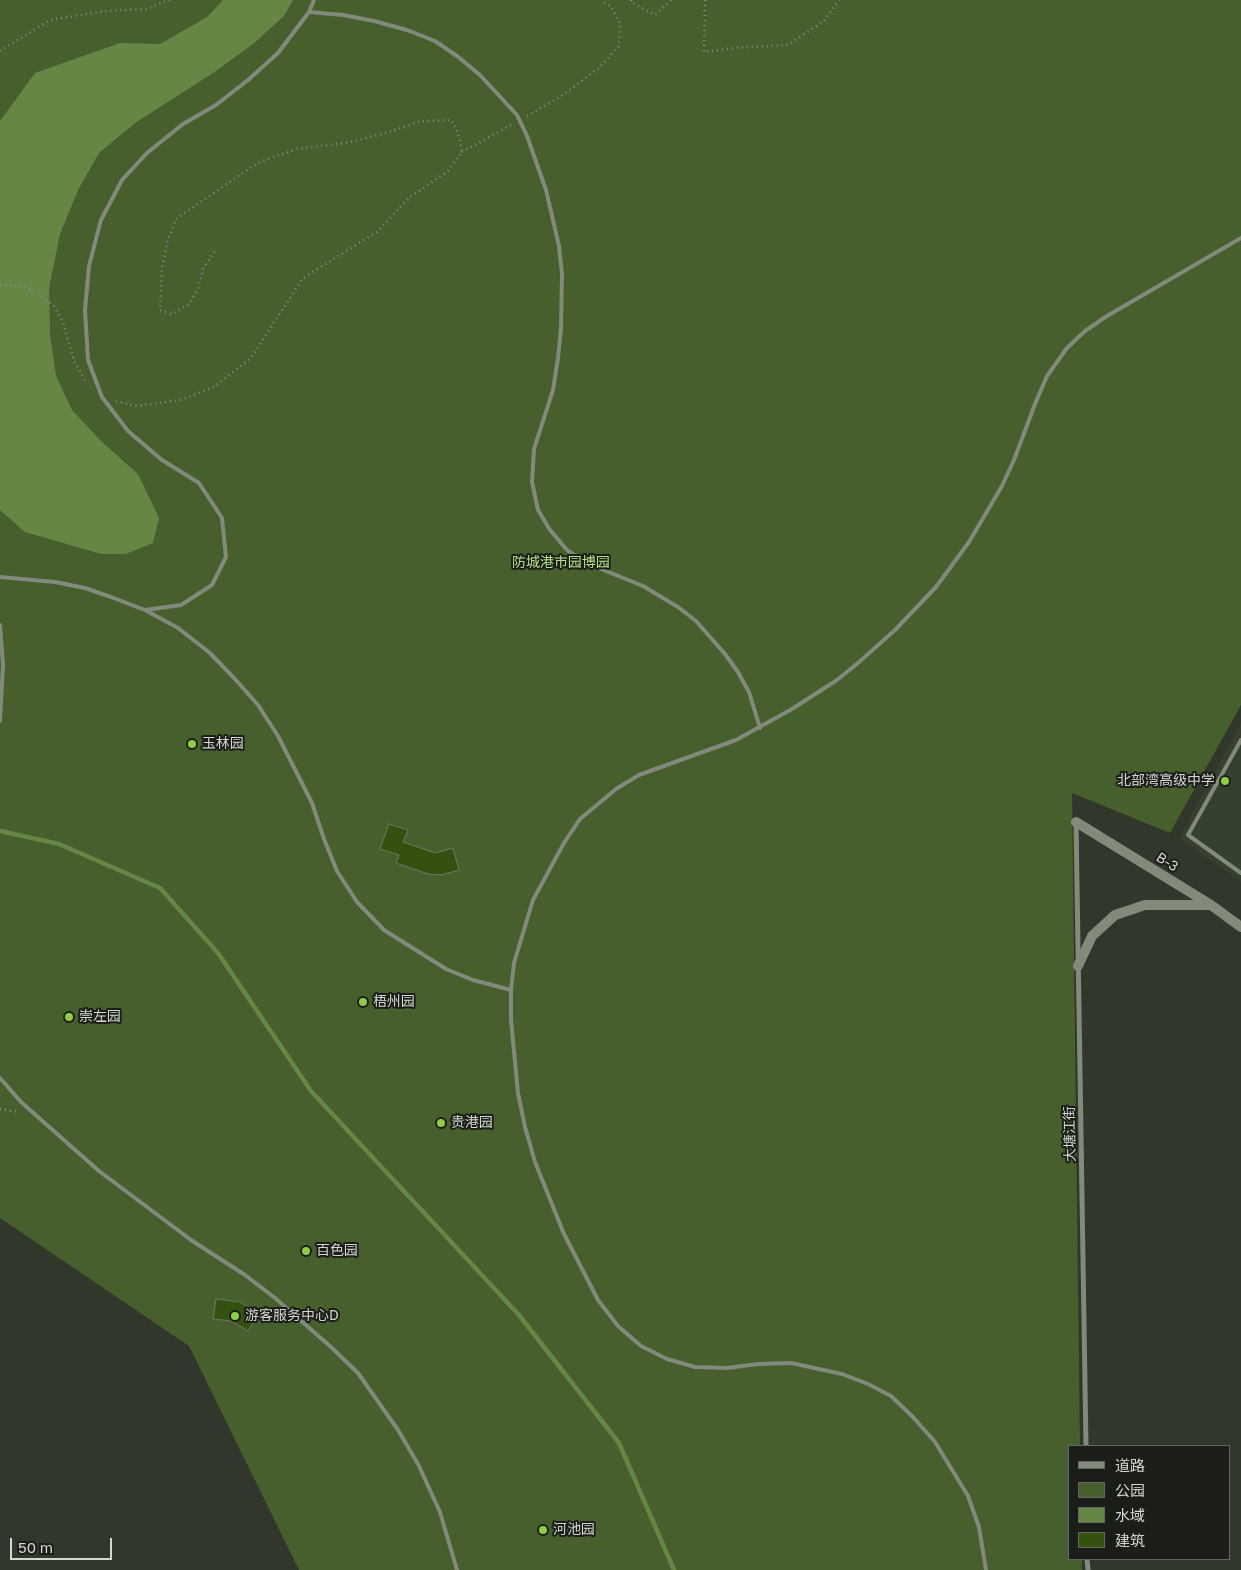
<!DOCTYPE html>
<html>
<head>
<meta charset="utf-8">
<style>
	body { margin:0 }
	#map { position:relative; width:1241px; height:1570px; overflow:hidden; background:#31372b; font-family:"Golos Text","Noto Sans SC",sans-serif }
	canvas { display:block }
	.legend { position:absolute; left:1068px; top:1445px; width:162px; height:115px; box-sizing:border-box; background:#1b1e18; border:1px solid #646861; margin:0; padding:6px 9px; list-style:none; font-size:15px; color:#d2d7cf }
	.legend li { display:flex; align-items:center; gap:10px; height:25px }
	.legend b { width:25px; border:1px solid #646861 }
	.scale { position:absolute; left:10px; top:1538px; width:102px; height:22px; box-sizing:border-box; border:2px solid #d2d7cf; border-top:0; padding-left:6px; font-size:15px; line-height:18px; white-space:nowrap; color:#d2d7cf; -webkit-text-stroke:4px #1b1e18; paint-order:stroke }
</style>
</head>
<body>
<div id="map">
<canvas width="1241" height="1570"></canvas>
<ul class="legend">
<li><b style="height:6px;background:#828a7c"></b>道路</li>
<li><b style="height:14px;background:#465f2c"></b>公园</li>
<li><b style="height:14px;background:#668646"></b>水域</li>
<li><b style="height:14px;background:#34510f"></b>建筑</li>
</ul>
<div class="scale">50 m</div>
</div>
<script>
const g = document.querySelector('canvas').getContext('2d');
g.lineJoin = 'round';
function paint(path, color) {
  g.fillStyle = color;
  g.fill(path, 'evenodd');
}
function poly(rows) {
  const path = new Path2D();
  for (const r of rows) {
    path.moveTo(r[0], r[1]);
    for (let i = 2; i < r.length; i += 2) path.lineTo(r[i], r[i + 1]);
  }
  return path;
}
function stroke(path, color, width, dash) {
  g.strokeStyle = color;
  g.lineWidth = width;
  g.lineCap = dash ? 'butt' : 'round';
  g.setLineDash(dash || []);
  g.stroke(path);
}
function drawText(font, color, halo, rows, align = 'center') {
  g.font = font + ' "Golos Text","Noto Sans SC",sans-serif';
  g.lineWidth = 4;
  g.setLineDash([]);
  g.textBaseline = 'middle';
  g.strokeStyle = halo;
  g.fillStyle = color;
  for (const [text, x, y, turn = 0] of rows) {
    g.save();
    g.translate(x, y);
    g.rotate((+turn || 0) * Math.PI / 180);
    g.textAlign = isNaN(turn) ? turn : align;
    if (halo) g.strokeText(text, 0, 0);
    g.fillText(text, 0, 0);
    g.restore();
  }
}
const built = poly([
	[1241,723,1241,882,1179,838]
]);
const green = poly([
	[0,0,1241,0,1241,705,1170,833,1072,793,1080,1446,1070,1446,1070,1559,1082,1559,1082,1570,299,1570,189,1346,0,1218]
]);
const water = poly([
	[223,0,293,0,284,16,253,44,213,73,135,123,99,153,78,190,60,234,49,288,50,334,56,376,72,410,101,441,138,474,159,518,153,543,126,554,101,554,25,532,0,510,0,121,35,73,120,43,160,44,207,17]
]);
const stream = poly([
	[0,831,59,844,160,888,218,953,311,1091,519,1315,619,1443,674,1570]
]);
const building = poly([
	[389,824,408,830,403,842,435,853,453,848,459,870,441,875,428,874,396,863,399,855,380,849,389,824],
	[216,1299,240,1302,259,1313,248,1331,232,1321,213,1319,216,1299]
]);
const path = poly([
	[631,0,631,2,655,15,671,0],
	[705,0,704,52,734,48,788,45,824,21,839,0],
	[0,51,50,20,105,11,146,9,170,0],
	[527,116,560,97,599,68,619,46,620,23,611,7,601,0],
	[462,152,513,124],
	[0,285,22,286,40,294,54,306,63,322,74,361,85,380],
	[116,401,137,406,180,400,214,387,251,358,303,278,377,232,410,197,448,171,462,152,458,133,451,120,421,121,386,133,351,142,297,149,257,163,176,219,167,243,162,268,160,310,172,314,189,304,198,289,203,269,215,251],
	[0,1109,18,1112]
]);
const lane = poly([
	[309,12,343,15,374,21,407,30,435,41,457,56,480,75,517,115,527,136,546,190,559,246,562,274,561,328,558,358,553,390,534,449,532,482,538,510,550,530,567,550,584,562,643,586,678,607,696,621,725,654,738,672,749,692,760,728],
	[0,577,55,582,85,588,111,597,145,610,178,628,210,653,235,679,258,705,278,736,312,803,324,839,337,871,357,902,384,930,446,969,473,980,511,990,514,963,533,900,564,843,580,819,616,789,639,775,736,740,792,709,837,680,858,663,895,630,936,587,969,542,1002,486,1014,460,1035,404,1047,376,1067,348,1085,331,1107,316,1241,238],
	[145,610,181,605,212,585,226,557,222,518,199,483,162,460,128,431,102,397,88,360,85,310,89,266,101,220,122,180,147,153,183,124,216,105,248,80,278,53,309,12,314,0],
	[0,625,3,665,0,721],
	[1241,740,1188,835,1241,873],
	[511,990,511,1020,518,1093,525,1127,535,1162,564,1234,598,1300,618,1326,641,1346,667,1359,695,1367,727,1368,758,1364,791,1363,842,1374,868,1384,891,1396,913,1417,935,1442,968,1496,979,1527,986,1570],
	[0,1078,21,1102,99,1171,191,1240,245,1275,275,1298,331,1347,358,1373,398,1430,418,1464,440,1512,457,1570]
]);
const street = poly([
	[1076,822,1086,1446],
	[1087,1559,1088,1570]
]);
const secondary = poly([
	[1076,822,1211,905,1241,927],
	[1078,966,1092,936,1115,915,1145,905,1211,905]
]);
const markers = [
	[192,744,5,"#8ece43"],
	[1225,781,5,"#8ece43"],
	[363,1002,5,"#8ece43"],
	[69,1017,5,"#8ece43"],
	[441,1123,5,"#8ece43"],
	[306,1251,5,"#8ece43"],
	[235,1316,5,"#8ece43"],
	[543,1530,5,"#8ece43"]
];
const parkNames = [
	["防城港市园博园",561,563]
];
const poiNames = [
	["玉林园",202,744],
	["北部湾高级中学",1215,781,"right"],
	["梧州园",373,1002],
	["崇左园",79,1017],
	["贵港园",451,1123],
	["百色园",316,1251],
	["游客服务中心D",245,1316],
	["河池园",553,1530]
];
const streetNames = [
	["B-3",1167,862,32],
	["大塘江街",1070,1134,-91]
];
paint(built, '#36402e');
paint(green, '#465f2c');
paint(water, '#668646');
stroke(stream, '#668646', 4.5);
paint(building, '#34510f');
stroke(building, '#6f7769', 1);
stroke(path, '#878d83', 2.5, [1, 4]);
stroke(lane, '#828a7c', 4);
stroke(street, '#828a7c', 5);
stroke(secondary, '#828a7c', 10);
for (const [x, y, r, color] of markers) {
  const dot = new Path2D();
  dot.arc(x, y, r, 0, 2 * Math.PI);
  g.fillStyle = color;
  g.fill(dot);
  stroke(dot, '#1b1e18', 2);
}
drawText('14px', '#b2e186', '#1b1e18', parkNames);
drawText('14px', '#d2d7cf', '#1b1e18', poiNames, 'left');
drawText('14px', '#d2d7cf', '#1b1e18', streetNames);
</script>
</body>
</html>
